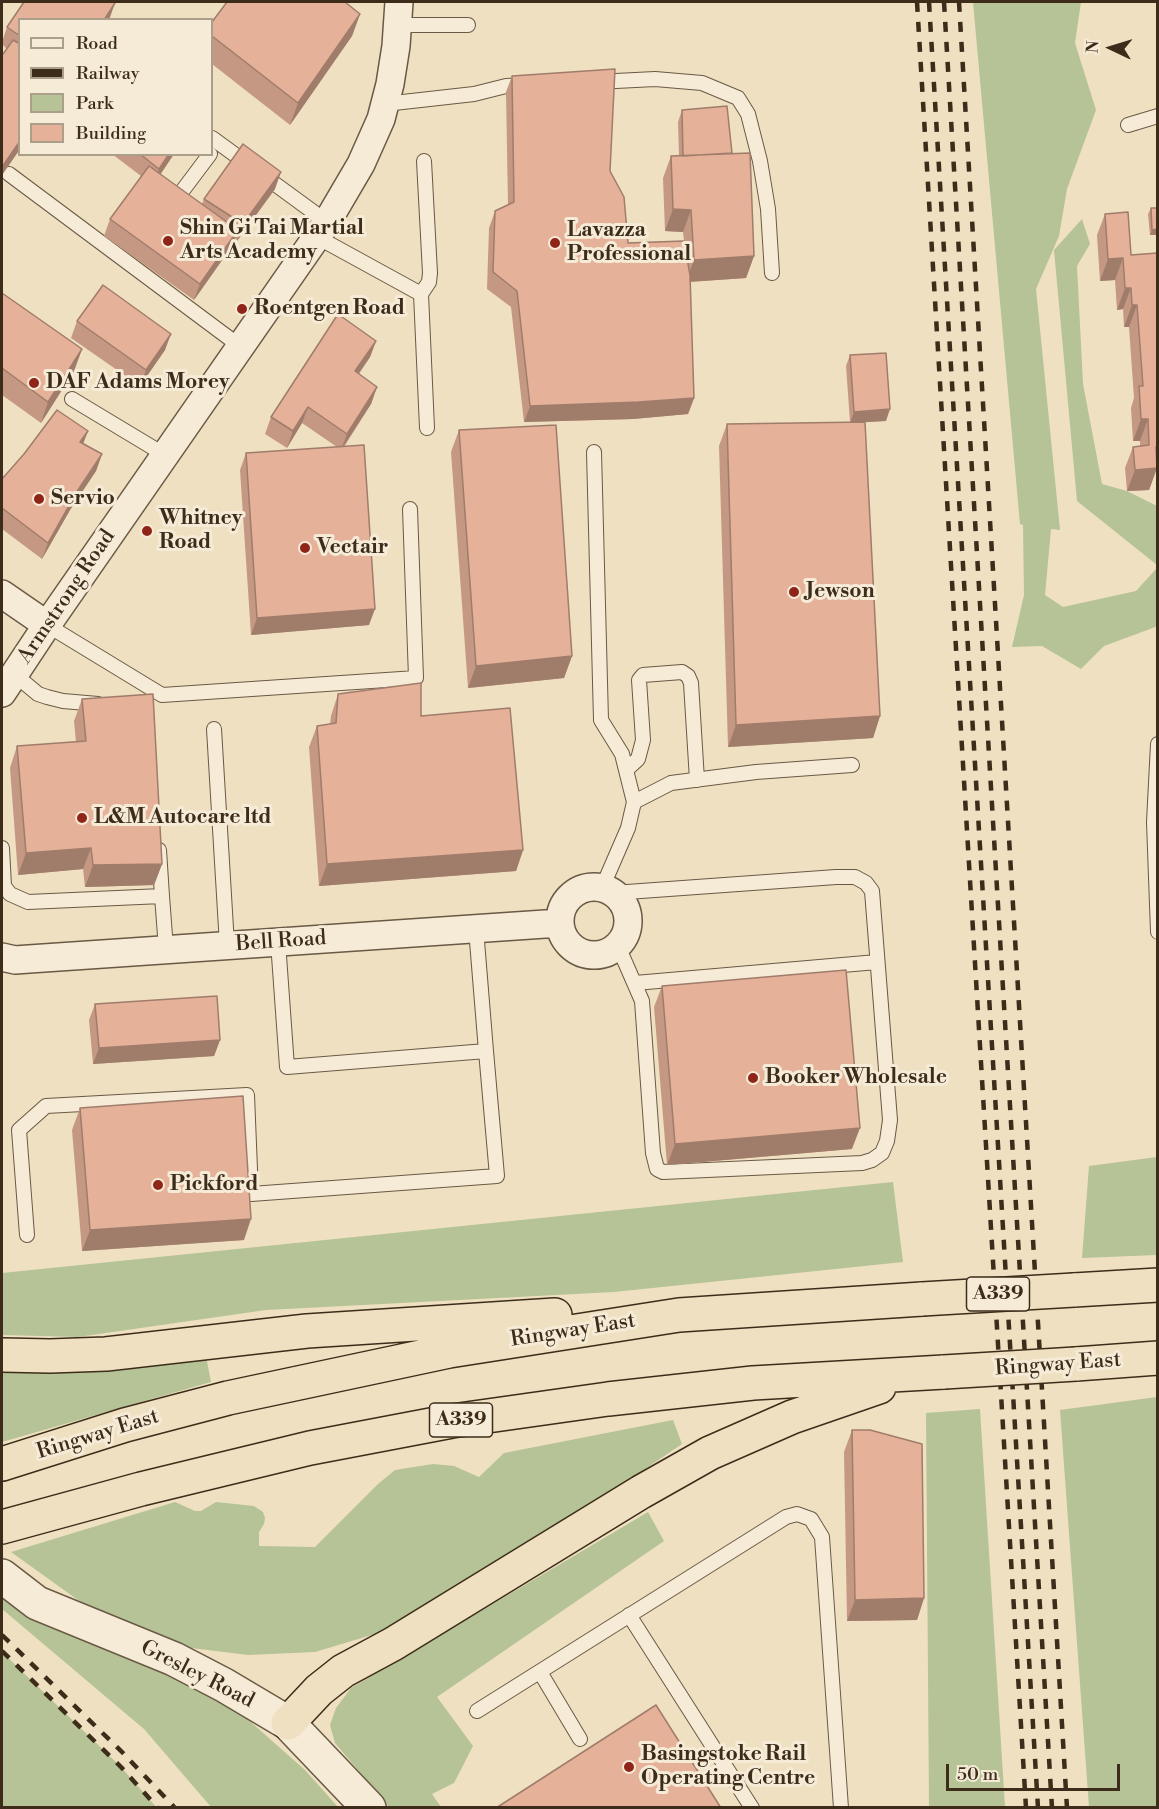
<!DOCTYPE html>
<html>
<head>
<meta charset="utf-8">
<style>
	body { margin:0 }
	#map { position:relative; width:1159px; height:1809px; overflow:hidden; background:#efe0c1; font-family:"Libre Bodoni",serif }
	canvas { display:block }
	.frame { position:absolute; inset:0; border:3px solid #3d2c1a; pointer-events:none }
	.legend { position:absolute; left:18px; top:18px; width:195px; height:138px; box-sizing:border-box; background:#f5ebd7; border:2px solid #ab9f8b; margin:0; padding:8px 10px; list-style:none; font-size:18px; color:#3d2c1a }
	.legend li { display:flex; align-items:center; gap:12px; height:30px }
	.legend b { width:30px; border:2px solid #ab9f8b }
	.north { position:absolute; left:1081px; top:18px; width:60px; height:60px; -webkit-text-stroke:4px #f5ebd7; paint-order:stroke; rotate:274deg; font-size:16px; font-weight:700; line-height:24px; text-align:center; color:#3d2c1a }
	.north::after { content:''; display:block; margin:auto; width:21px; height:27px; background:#3d2c1a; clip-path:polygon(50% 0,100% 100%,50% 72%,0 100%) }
	.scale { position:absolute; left:946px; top:1764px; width:174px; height:27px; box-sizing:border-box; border:3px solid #3d2c1a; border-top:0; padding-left:8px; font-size:18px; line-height:21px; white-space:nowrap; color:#3d2c1a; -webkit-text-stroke:4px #f5ebd7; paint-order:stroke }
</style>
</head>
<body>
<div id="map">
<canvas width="1159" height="1809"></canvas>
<div class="frame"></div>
<ul class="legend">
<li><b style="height:8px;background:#f5ebd7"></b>Road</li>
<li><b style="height:8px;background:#3d2c1a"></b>Railway</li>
<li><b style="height:16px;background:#b5c396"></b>Park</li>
<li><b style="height:16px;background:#e5b199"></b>Building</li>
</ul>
<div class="north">N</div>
<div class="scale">50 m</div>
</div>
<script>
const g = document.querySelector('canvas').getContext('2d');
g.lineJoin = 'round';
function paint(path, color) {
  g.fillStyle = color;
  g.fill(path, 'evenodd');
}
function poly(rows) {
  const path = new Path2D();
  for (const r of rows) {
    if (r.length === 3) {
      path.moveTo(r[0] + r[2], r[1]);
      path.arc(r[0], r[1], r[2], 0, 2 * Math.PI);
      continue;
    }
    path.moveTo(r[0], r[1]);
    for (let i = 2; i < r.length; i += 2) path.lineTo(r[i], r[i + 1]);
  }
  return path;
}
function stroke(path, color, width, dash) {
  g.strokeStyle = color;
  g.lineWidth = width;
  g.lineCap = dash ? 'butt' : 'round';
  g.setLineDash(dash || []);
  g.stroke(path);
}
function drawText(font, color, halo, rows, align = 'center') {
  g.font = font + ' "Libre Bodoni",serif';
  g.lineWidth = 6;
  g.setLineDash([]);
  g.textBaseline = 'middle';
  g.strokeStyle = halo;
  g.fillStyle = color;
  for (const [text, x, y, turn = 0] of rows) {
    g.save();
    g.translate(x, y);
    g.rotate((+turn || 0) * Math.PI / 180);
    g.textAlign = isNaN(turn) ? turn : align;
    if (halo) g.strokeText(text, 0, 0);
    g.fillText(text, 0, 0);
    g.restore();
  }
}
const green = poly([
	[973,2,1081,2,1075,43,1096,110,1067,189,1059,236,1036,289,1060,530,1051,529,1045,595,1063,607,1136,591,1157,568,1158,626,1104,646,1081,669,1042,646,1012,647,1024,595,1023,525,1020,524],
	[1082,219,1090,244,1077,266,1083,384,1102,484,1127,491,1157,506,1157,565,1077,501,1054,250],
	[1157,1157,1157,1255,1082,1258,1089,1166],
	[893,1182,903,1262,614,1292,266,1310,78,1337,2,1335,2,1273],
	[206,1356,211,1382,2,1442,2,1372,39,1373],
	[1157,1397,1157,1807,1089,1807,1060,1410],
	[980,1409,1005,1807,929,1807,926,1413],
	[673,1420,682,1444,527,1549,385,1631,315,1652,248,1655,183,1647,103,1618,11,1552,175,1502,195,1511,201,1511,216,1502,254,1506,263,1512,265,1518,264,1524,259,1532,259,1546,315,1547,378,1484,395,1470,433,1464,454,1466,479,1477,504,1453],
	[648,1512,664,1541,437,1697,473,1746,454,1783,432,1794,441,1807,389,1807,335,1743,330,1725,336,1708,351,1688],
	[2,1583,236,1709,305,1770,338,1807,211,1807,144,1729,2,1609],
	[2,1652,121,1767,156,1807,2,1807]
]);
const service = poly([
	[397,25,468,25],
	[596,82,655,79,702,83,738,98,748,114,760,161,768,209,772,273],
	[385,104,474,94,506,86,525,85],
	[1128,125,1158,116],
	[212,138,327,222],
	[9,174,241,347],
	[174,202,210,154],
	[317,237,421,294,429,282,430,273,424,161],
	[421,294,427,428],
	[72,399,165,455],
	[594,452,601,720,622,754,634,802],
	[47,625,162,695,416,678,410,509],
	[14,674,38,694,47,697,63,701,98,704],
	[214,729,227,945],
	[1158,744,1154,822,1158,932],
	[626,770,638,759,643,740,639,680,643,675,682,672,688,676,691,683,697,780],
	[2,848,4,886,10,894,28,902,162,896,166,949],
	[159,850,162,896],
	[602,888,628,828,634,802,671,783,756,772,852,765],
	[613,893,836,877,855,877,866,883,872,891,890,1120,887,1141,882,1153,872,1160,862,1163,663,1172,657,1169,653,1153,642,1001,618,946],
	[278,942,287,1067,486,1051,476,929],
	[635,983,877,962],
	[27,1235,19,1130,46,1106,247,1095,251,1194,497,1176,486,1051],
	[629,1615,752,1808],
	[540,1672,580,1739],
	[477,1711,786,1517,797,1514,811,1519,822,1537,841,1808]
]);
const minor = poly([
	[2,594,47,625],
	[2,693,47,625,327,222,361,164,381,119,390,84,396,46,399,2],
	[594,921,34],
	[2,957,15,960,29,959,560,923]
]);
const tertiary = poly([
	[2,1576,37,1603,174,1659,224,1685,288,1723,369,1808]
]);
const trunk = poly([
	[1074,1290,1158,1285],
	[2,1355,50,1356,106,1354,307,1331,555,1315],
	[1076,1364,1158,1358],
	[2,1464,125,1425,228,1398,449,1351,679,1315,922,1299],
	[2,1527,141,1489,310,1448,452,1421,608,1399,753,1383,944,1372],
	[288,1723,319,1690,343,1671,393,1644,641,1492,710,1453,792,1417,879,1387]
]);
const rail = poly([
	[917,2,1026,1808],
	[929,2,1038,1808],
	[944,2,1052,1808],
	[959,2,1067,1808],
	[2,1635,123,1753,175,1808],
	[2,1651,121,1767,158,1808]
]);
const trunkBridge = poly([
	[922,1299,1074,1290],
	[944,1372,1076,1364]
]);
const wall = poly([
	[360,14,352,36,290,125,212,64,212,22],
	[20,20,20,149,2,175,2,53,3,54,7,49,2,44,2,42,7,27],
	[512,76,610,171,628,243,684,241,683,232,665,231,663,178,671,156,679,156,678,122,682,110,732,154,754,256,746,278,690,282,694,398,688,414,633,419,524,422,511,307,487,289,489,228,495,211,508,205,506,92],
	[112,154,174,154,160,175,202,204,204,199,275,189,237,241,235,239,232,246,194,300,104,236,110,219,141,176],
	[1151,208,1158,235,1150,235,1148,214],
	[1105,214,1131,255,1157,468,1149,490,1127,491,1125,468,1133,447,1140,446,1140,441,1133,441,1131,408,1134,398,1129,327,1124,327,1123,309,1117,310,1115,280,1100,281,1097,235],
	[2,293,82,349,74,371,41,423,2,395],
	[77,321,165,350,140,386,71,338],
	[376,341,370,357,359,374,377,387,371,404,344,447,369,625,251,635,240,470,246,453,337,447,302,423,287,448,265,434,271,417],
	[850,355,886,421,860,422,880,716,873,738,728,747,719,446,727,424,850,422,846,366],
	[459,430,572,656,564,678,468,688,451,452],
	[83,444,102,454,96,471,70,510,42,559,2,529,2,479],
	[338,694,421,716,523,850,516,871,319,886,309,747,317,726,330,724,331,716],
	[82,699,162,864,154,885,85,887,83,869,18,875,10,768,17,746,76,742,74,721],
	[662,986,852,1149,667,1165,654,1007],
	[95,1004,220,1040,214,1056,93,1064,89,1020],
	[80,1108,244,1240,82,1251,72,1130],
	[852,1430,924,1598,917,1620,847,1621,844,1452]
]);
const shadedWall = poly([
	[115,3,109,20,104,20],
	[360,14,352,36,290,125,298,103],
	[20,141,20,149,2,175,2,167],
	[169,154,174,154,153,185,159,169],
	[281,172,275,189,237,241,243,224],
	[673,209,691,210,683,232,665,231],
	[1158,229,1158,235,1150,235,1152,230],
	[238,230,232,246,194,300,200,284],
	[754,256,746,278,686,282,694,260],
	[1123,258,1115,280,1100,281,1108,259],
	[1125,288,1131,288,1123,309,1117,310],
	[1132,305,1137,305,1129,327,1124,327],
	[171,334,165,350,140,386,146,370],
	[376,341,370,357,349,387,355,371],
	[82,349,74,371,41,423,48,402],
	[377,387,371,404,341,450,347,434],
	[694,398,688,414,633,419,524,422,530,406],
	[308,407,302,423,287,448,293,431],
	[890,409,886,421,850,423,854,412],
	[1141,419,1148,419,1140,441,1133,441],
	[88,431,82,447,80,442],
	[102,454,96,471,70,510,42,559,48,543,76,493],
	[1157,468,1149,490,1127,491,1135,470],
	[375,609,369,625,251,635,257,618],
	[572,656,564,678,468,688,476,666],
	[880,716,873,738,728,747,736,725],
	[91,848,83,869,18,875,26,853],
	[523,850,516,871,319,886,327,864],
	[162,864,154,885,85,887,93,865],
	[220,1040,214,1056,93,1064,99,1048],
	[860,1128,852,1149,667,1165,675,1144],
	[251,1219,244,1240,82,1251,90,1230],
	[924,1598,917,1620,847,1621,855,1600]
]);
const building = poly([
	[24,2,113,2,115,3,104,20,20,20,20,36,7,27,24,2],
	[227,2,345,2,360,14,298,103,212,36,212,22,227,2],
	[13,40,20,44,20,141,2,167,2,53,3,54,13,40],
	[615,69,610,171,624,197,628,243,684,241,690,275,694,398,639,402,530,406,517,291,493,272,495,211,514,202,512,76,615,69],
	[727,106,732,153,683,156,682,110,727,106],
	[243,144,281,172,243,224,204,199,243,144],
	[750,153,754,256,694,260,691,210,673,209,671,156,750,153],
	[140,154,169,154,159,169,140,154],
	[149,166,238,230,200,284,110,219,149,166],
	[1151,208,1158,208,1158,229,1152,230,1151,208],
	[1128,212,1131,255,1157,253,1158,447,1156,447,1157,468,1135,470,1133,447,1149,445,1148,419,1141,419,1139,386,1143,386,1137,305,1132,305,1131,288,1125,288,1123,258,1108,259,1105,214,1128,212],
	[103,285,171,334,146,370,77,321,103,285],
	[2,293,82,349,48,402,2,368,2,293],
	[338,314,376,341,355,371,377,387,347,434,308,407,293,431,271,417,338,314],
	[886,353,890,409,854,412,850,355,886,353],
	[57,410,88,431,80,442,102,454,76,493,48,543,2,508,2,479,24,454,57,410],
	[865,422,880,716,736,725,727,424,865,422],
	[556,425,572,656,476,666,459,430,556,425],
	[364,445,375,609,257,618,246,453,364,445],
	[421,683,421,716,510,708,523,850,327,864,317,726,336,723,338,694,421,683],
	[153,694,162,864,93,865,91,848,26,853,17,746,86,741,82,699,153,694],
	[846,970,860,1128,675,1144,662,986,846,970],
	[217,996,220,1040,99,1048,95,1004,217,996],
	[243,1096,251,1219,90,1230,80,1108,243,1096],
	[852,1430,870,1430,922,1444,924,1598,855,1600,852,1430],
	[656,1705,721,1808,496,1808,656,1705]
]);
const markers = [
	[168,241,6,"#8f2418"],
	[555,243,6,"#8f2418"],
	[242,309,6,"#8f2418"],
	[34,383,6,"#8f2418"],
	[39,499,6,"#8f2418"],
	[147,531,6,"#8f2418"],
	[305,548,6,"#8f2418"],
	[794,592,6,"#8f2418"],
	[82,818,6,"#8f2418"],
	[753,1078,6,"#8f2418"],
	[158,1185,6,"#8f2418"],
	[629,1767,6,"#8f2418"]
];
const shields = [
	[998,1294,63],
	[461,1420,63]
];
const shieldNames = [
	["A339",998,1294],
	["A339",461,1420]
];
const poiNames = [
	["Shin Gi Tai Martial",180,229],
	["Arts Academy",180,253],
	["Lavazza",567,231],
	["Professional",567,255],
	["Roentgen Road",254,309],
	["DAF Adams Morey",46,383],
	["Servio",51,499],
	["Whitney",159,519],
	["Road",159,543],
	["Vectair",317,548],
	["Jewson",806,592],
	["L&M Autocare ltd",94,818],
	["Booker Wholesale",765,1078],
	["Pickford",170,1185],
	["Basingstoke Rail",641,1755],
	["Operating Centre",641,1779]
];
const streetNames = [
	["Armstrong Road",67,597,-56],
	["Bell Road",281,942,-4],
	["Ringway East",573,1331,-9],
	["Ringway East",1058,1365,-4],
	["Ringway East",98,1435,-17],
	["Gresley Road",197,1675,27]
];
paint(green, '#b5c396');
stroke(service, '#6a5944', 16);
stroke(minor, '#6a5944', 30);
stroke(tertiary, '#6a5944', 36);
stroke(trunk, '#3d2c1a', 36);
stroke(service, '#f5ebd7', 14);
stroke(minor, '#f5ebd7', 27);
stroke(tertiary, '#f5ebd7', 33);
stroke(trunk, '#efe0c1', 33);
stroke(rail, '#3d2c1a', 4.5, [10, 10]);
stroke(trunkBridge, '#3d2c1a', 36, []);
stroke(trunkBridge, '#efe0c1', 33);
paint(wall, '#c59884');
paint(shadedWall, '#a07c6b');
paint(building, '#e5b199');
stroke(building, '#a07c6b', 1.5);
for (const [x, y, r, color] of markers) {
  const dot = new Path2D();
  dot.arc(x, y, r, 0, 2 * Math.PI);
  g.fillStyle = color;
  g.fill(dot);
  stroke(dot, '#f5ebd7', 2);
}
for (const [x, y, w] of shields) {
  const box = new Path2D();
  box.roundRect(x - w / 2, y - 17, w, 34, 4.5);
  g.fillStyle = '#f5ebd7';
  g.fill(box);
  stroke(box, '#3d2c1a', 1.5);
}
drawText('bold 20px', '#3d2c1a', null, shieldNames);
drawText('bold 21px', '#3d2c1a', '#f5ebd7', poiNames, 'left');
drawText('21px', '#3d2c1a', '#f5ebd7', streetNames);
</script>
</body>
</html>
